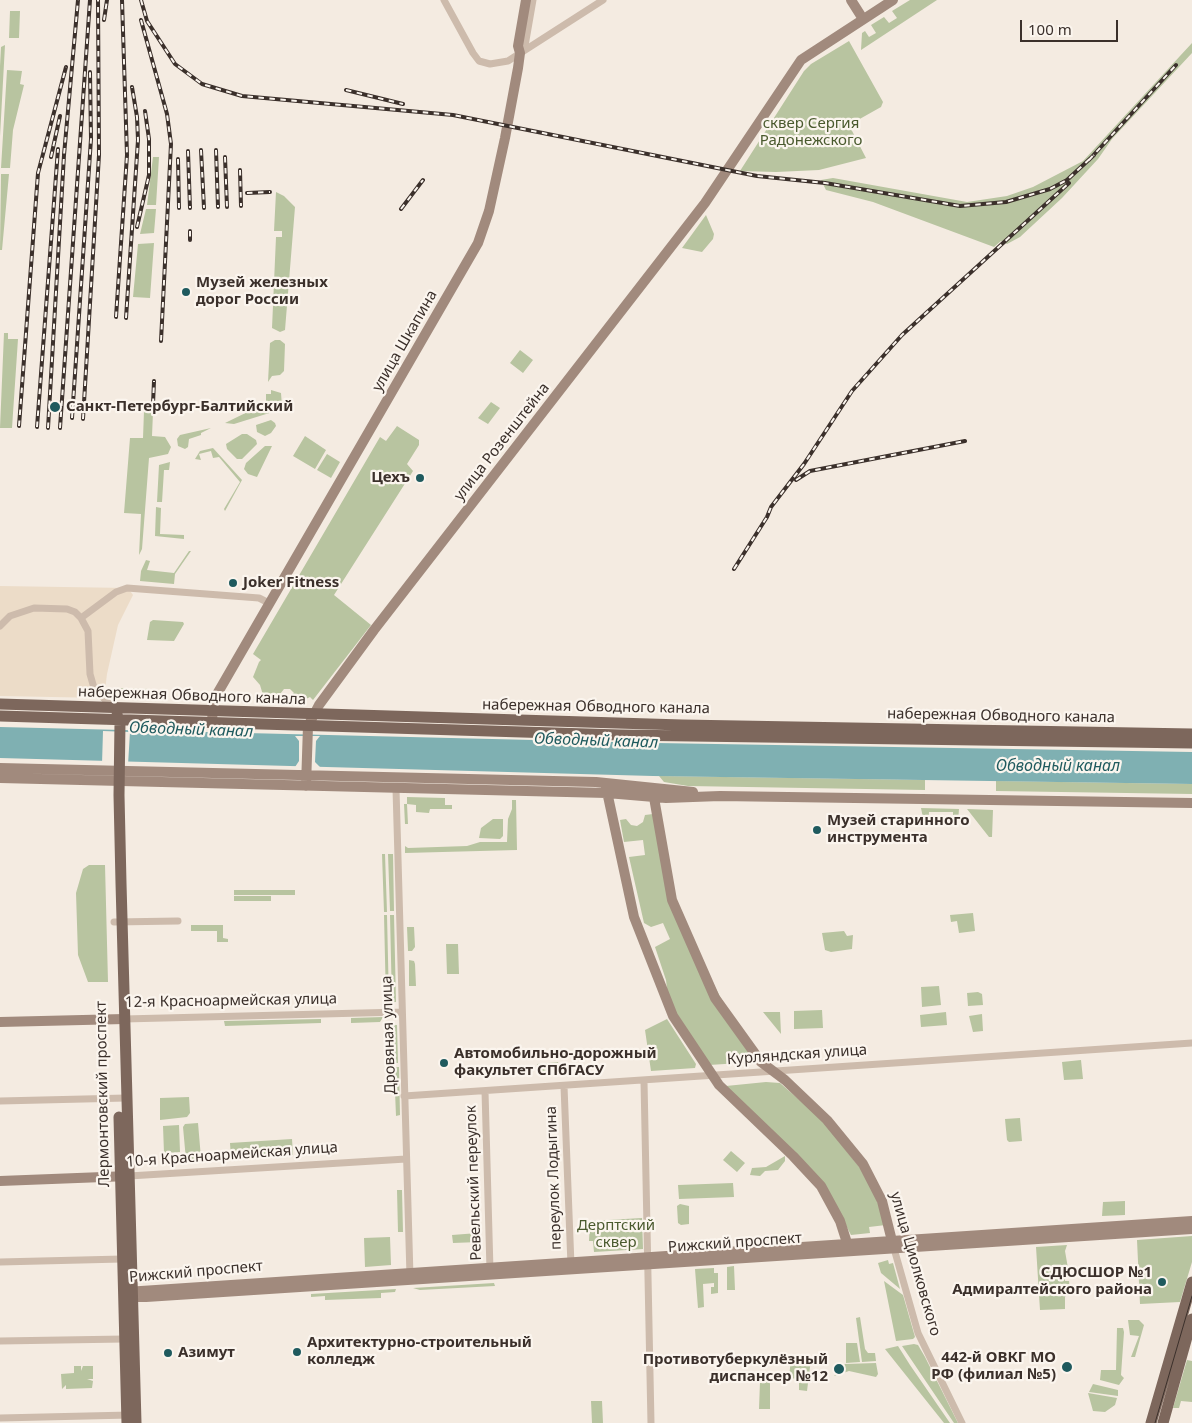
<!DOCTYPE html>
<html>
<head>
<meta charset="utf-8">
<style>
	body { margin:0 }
	#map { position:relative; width:1192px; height:1423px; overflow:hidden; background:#f4ebe1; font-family:"Noto Sans",sans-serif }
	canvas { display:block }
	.scale { position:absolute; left:1020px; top:20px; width:98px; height:22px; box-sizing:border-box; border:2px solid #3b302b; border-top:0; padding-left:6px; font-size:15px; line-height:18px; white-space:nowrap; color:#3b302b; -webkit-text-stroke:4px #fbf5ee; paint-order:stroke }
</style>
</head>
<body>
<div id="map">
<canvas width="1192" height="1423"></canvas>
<div class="scale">100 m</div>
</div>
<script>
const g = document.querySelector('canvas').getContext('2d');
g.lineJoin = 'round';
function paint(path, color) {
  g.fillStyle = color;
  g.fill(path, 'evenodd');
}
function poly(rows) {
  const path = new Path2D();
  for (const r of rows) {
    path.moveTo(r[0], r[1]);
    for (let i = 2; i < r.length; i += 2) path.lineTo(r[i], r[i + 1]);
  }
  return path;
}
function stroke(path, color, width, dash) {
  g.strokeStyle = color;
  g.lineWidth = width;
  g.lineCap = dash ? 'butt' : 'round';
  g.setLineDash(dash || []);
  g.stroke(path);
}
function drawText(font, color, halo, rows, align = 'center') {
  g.font = font + ' "Noto Sans",sans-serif';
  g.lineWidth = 4.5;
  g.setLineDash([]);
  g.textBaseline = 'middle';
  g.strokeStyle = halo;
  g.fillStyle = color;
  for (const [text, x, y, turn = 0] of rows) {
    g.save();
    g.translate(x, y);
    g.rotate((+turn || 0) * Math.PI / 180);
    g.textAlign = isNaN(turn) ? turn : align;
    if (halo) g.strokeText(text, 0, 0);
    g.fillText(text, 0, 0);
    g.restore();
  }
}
const green = poly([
	[910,0,937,0,861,50,862,33,865,31,869,37,876,33,871,25,884,17,889,23,897,18,892,11],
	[10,11,20,11,19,38,9,38],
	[849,41,883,102,881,107,849,125,866,158,819,170,776,172,740,171,804,71,811,64],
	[1192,43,1192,53,1112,139,1098,159,1062,198,1020,237,1007,244,1001,241,994,247,873,202,826,190,821,180,833,178,967,202,1007,196,1033,187,1083,161],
	[5,45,0,136,0,66,1,47],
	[7,70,22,71,20,84,24,85,13,130,10,168,1,168],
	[153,157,159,157,156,205,147,205],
	[1,174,9,174,2,250,0,250],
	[276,192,284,196,295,207,285,330,280,332,272,328,276,237,282,237,282,231,274,231],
	[146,209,156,209,154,233,140,234],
	[706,215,714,234,713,239,702,252,682,248],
	[154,243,150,298,133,297,138,244],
	[4,333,8,333,8,339,18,339,12,428,0,428],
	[275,340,280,340,285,344,284,371,280,375,272,376,268,382,270,343],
	[520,350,533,360,523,373,510,363],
	[271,390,281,393,282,406,279,410,234,424,225,423,266,403,266,394,271,394],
	[491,402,500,408,488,424,478,418],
	[144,411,153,412,152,436,165,437,171,447,168,454,149,458,142,549,139,555,141,514,124,513,130,438,143,438],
	[271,420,275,423,276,426,271,433,265,436,257,432,256,425],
	[397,426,419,440,419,445,407,464,413,471,334,595,371,625,313,700,310,697,306,699,300,697,294,702,290,703,287,697,294,693,290,689,284,689,277,698,263,695,260,685,253,677,259,662,261,660,253,654,380,437,386,441],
	[211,428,201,433,201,435,189,439,188,447,185,449,178,446,177,439,180,435],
	[242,434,247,434,256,440,257,444,242,459,237,459,227,449,226,444],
	[305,436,326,450,315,469,293,456],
	[265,446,272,446,257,477,248,474,244,469,246,463],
	[213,448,242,480,225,511,224,509,240,482,219,457,213,458,211,451,199,454,201,460,195,459,200,451],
	[327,454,340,462,331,478,317,470],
	[170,462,169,470,164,470,162,502,157,502,159,465],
	[156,507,161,508,160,534,184,535,184,539,155,536],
	[189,551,191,551,175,574,174,584,140,581,141,571,146,560,150,561,147,570,174,573],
	[153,620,183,622,184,624,174,641,147,640,150,622],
	[116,688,150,689,148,700,124,698],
	[659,776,925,780,925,790,688,786,664,782],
	[996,781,1192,784,1192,794,996,791],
	[407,797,445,798,445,805,452,805,452,809,430,809,429,813,416,812,416,805,407,804,408,824,405,824,404,804,407,804],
	[512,800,516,800,517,850,405,853,405,846,408,848,467,846,480,842,507,842,508,819,512,809],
	[921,808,959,809,958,822,953,823,953,812,929,812,928,822,924,823],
	[967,809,993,810,992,837,989,837],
	[653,814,670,905,756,1062,709,1065,676,1016,668,997,666,980,655,947,670,939,663,923,651,927,644,923,629,857,645,855,643,840,624,842,620,820,626,819,631,825,637,826,643,822,645,815],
	[493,819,503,819,503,836,500,839,479,838,481,828],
	[382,854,385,854,387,912,384,912],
	[388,854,393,854,394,911,390,911],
	[89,865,105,865,108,982,88,982,78,955,76,893,83,869],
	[234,890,295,890,295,895,234,895],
	[234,896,271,896,271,901,234,901],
	[973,913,975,931,959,933,957,921,951,922,950,915],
	[384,915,387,915,389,1002,386,1002],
	[390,915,394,915,396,1002,392,1002],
	[191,925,223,925,223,938,228,939,228,942,217,942,217,931,191,931],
	[407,927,414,927,415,947,412,951,408,951],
	[844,931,847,936,853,935,852,949,831,952,825,950,822,933],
	[446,944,458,944,459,974,447,974],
	[409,960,414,961,415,964,416,986,409,986],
	[939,986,941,1005,922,1007,921,987],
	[978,992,982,994,983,1005,968,1006,967,993],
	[822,1010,823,1028,794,1029,794,1011],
	[763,1012,780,1012,781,1034],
	[946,1012,947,1025,921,1027,920,1015],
	[982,1014,983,1031,973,1032,969,1016],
	[383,1017,380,1022,351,1023,351,1018],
	[321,1019,321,1023,225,1026,224,1021],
	[667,1019,696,1064,695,1068,651,1071,645,1030],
	[393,1025,397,1025,398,1063,394,1063],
	[1081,1060,1083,1079,1064,1080,1062,1062],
	[558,1062,560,1074,538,1075,537,1064],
	[394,1067,399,1067,400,1115,396,1116],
	[766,1082,780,1083,820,1118,869,1179,886,1225,869,1227,870,1233,851,1235,840,1214,726,1086],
	[189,1097,190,1113,187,1117,160,1120,160,1098],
	[1020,1118,1022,1141,1009,1142,1007,1140,1005,1119],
	[198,1123,201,1158,199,1160,186,1160,183,1127,185,1124],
	[179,1125,180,1152,164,1153,163,1126],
	[292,1139,293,1155,231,1158,230,1143],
	[731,1151,745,1163,737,1172,723,1160],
	[785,1156,785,1161,778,1170,765,1171,760,1176,750,1175,752,1168,766,1167],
	[733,1183,734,1197,679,1199,678,1185],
	[397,1190,402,1190,403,1232,398,1232],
	[1125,1201,1125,1215,1102,1216,1103,1202],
	[680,1204,689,1206,689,1224,681,1225,678,1223,677,1206],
	[642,1218,643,1249,594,1252,593,1241,589,1241,590,1221],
	[478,1233,479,1242,453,1243,452,1235],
	[1192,1236,1192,1262,1180,1302,1140,1304,1137,1240],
	[390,1237,391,1265,365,1267,364,1238],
	[1067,1245,1065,1251,1069,1274,1065,1274,1065,1281,1069,1281,1070,1291,1065,1297,1065,1309,1040,1310,1036,1247],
	[888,1260,889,1264,893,1263,900,1289,881,1273,878,1263],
	[734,1266,735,1290,727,1290,727,1267],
	[714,1268,714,1273,718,1273,718,1293,711,1294,711,1287,714,1287,714,1283,703,1284,704,1307,698,1308,695,1269],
	[884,1281,903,1295,915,1337,913,1339,896,1341],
	[494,1283,495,1286,420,1290,413,1288],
	[396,1289,395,1292,381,1293,381,1298,325,1300,325,1296,311,1297,311,1294],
	[860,1317,865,1349,868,1353,875,1353,876,1361,862,1362,856,1318],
	[1128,1320,1139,1320,1144,1325,1135,1357,1131,1357,1139,1336,1130,1335],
	[1117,1328,1123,1328,1124,1332,1121,1375,1124,1378,1119,1385,1100,1380,1101,1370,1116,1370],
	[846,1343,857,1343,860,1362,846,1363],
	[914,1344,918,1345,925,1357,958,1423,954,1423,902,1346],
	[898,1346,910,1365,950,1423,944,1423,885,1349],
	[791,1358,811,1359,807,1391,799,1390,799,1379,789,1378],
	[1187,1360,1192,1361,1192,1402,1181,1401,1179,1408,1173,1408],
	[876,1363,878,1374,876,1377,849,1371,834,1376,845,1364],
	[74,1366,81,1366,81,1371,83,1366,93,1366,93,1379,87,1379,93,1381,92,1388,66,1389,66,1385,62,1389,61,1374,74,1373],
	[760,1382,770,1382,770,1409,759,1409],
	[1093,1384,1118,1390,1118,1396,1089,1392],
	[1088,1393,1117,1398,1115,1405,1105,1412,1093,1411],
	[591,1401,602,1401,603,1423,592,1423]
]);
const plaza = poly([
	[0,586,128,588,133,595,118,625,107,674,104,698,0,696]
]);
const water = poly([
	[0,727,656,743,1192,752,1192,784,653,776,0,758]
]);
const pier = poly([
	[103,731,130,732,128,765,102,764],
	[295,736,320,736,316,741,315,762,320,767,295,767,299,761,299,741]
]);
const street = poly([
	[444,0,473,53,479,61,490,64,508,61,603,0],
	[522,50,525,46,533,0],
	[81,618,116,592,127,588,259,598,269,603],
	[0,626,10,616,34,608,67,609,75,612,81,618,88,631,90,674,94,688,112,707],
	[396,789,410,1276],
	[114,922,178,921],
	[124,1019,402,1012],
	[644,1081,651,1423],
	[564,1086,571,1265],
	[485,1091,490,1270],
	[404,1096,1192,1043],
	[0,1101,126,1098],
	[129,1176,406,1159],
	[893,1245,918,1333,962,1423],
	[0,1262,122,1259],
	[0,1341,124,1339],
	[0,1418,130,1415]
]);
const secondary = poly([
	[851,0,863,19],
	[212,724,213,701,478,243,489,211,505,138,518,68,520,53,518,46,526,0],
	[0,768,596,782,693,792],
	[0,778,607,793,666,798,720,796,1192,803],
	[306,786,308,726,319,705,374,630,705,203,801,60,893,0],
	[606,787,634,917,673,1016,719,1085,793,1156,821,1186,840,1221,849,1249],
	[653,792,672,900,715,998,761,1062,785,1080,827,1120,863,1164,882,1201,892,1241],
	[0,1022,124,1019],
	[0,1181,129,1176],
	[126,1292,1192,1221],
	[126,1295,131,1297,146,1297,1192,1229]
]);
const primary = poly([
	[0,704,682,725,1192,734],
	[117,715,120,722,119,795,121,883,136,1423],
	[0,716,620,735,1192,743],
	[119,1117,127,1423],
	[1151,1423,1192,1282],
	[1163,1423,1192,1319]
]);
const tram = poly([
	[1155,1423,1192,1296]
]);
const rail = poly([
	[141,0,147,21,175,64,202,84,242,96,453,115,757,176,825,183,960,206,1006,202,1050,189,1067,180,1094,155],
	[104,20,107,0],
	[141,20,167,114,171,144,161,341],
	[346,90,403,104],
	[201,150,204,208],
	[216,150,218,207],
	[188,151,190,208],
	[51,157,60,116],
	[225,157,227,207],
	[178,159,179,208],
	[1089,160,1176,65],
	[240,170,241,206],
	[247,193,270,192],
	[401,209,423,180],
	[137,227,149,175,149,139,145,111],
	[190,231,190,240],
	[116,317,127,155,122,0],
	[126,318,138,140,137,117,132,87],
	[153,404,154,381],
	[72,418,91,139,90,72],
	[83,419,99,155,98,0],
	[19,426,38,173,66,67],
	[37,427,58,149],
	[48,428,64,155,78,0],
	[60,428,90,0],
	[796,480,810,471,965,441],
	[734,569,767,517,771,507,804,464,852,391,902,335,1069,183]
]);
const markers = [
	[186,292,5,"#1f5a5e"],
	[55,407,6,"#1f5a5e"],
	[420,478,5,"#1f5a5e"],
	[233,583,5,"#1f5a5e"],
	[817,830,5,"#1f5a5e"],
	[444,1063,5,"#1f5a5e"],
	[1162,1282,5,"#1f5a5e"],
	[297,1352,5,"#1f5a5e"],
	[168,1353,5,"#1f5a5e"],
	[1067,1367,6,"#1f5a5e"],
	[839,1369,6,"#1f5a5e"]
];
const parkNames = [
	["сквер Сергия",811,124],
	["Радонежского",811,141],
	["Дерптский",616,1226],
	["сквер",616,1243]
];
const poiNames = [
	["Музей железных",196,283],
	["дорог России",196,300],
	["Санкт-Петербург-Балтийский",66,407],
	["Цехъ",410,478,"right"],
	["Joker Fitness",243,583],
	["Музей старинного",827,821],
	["инструмента",827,838],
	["Автомобильно-дорожный",454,1054],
	["факультет СПбГАСУ",454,1071],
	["СДЮСШОР №1",1152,1273,"right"],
	["Адмиралтейского района",1152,1290,"right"],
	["Архитектурно-строительный",307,1343],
	["колледж",307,1360],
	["Азимут",178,1353],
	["442-й ОВКГ МО",1056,1358,"right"],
	["РФ (филиал №5)",1056,1375,"right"],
	["Противотуберкулёзный",828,1360,"right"],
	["диспансер №12",828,1377,"right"]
];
const streetNames = [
	["улица Шкапина",405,341,-60],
	["улица Розенштейна",502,442,-52],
	["набережная Обводного канала",192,696,2],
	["набережная Обводного канала",596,707,1],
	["набережная Обводного канала",1001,716,1],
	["12-я Красноармейская улица",231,1001,-1],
	["Дровяная улица",389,1035,-92],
	["Курляндская улица",797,1055,-4],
	["Лермонтовский проспект",103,1094,-91],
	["10-я Красноармейская улица",232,1155,-4],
	["переулок Лодыгина",554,1178,-92],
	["Ревельский переулок",474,1183,-92],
	["Рижский проспект",735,1243,-4],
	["улица Циолковского",915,1264,74],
	["Рижский проспект",196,1272,-5]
];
const waterNames = [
	["Обводный канал",191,730,2],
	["Обводный канал",596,741,2],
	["Обводный канал",1058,766]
];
paint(green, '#b8c4a0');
paint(plaza, '#ecdcc8');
paint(water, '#7fb0b2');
paint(pier, '#f4ebe1');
stroke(street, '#cdbbac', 7);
stroke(secondary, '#a18a7d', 10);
stroke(primary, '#7d675c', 11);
stroke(tram, '#3b302b', 1);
stroke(rail, '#3b302b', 4);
stroke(rail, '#fbf5ee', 2, [5.5]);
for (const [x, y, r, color] of markers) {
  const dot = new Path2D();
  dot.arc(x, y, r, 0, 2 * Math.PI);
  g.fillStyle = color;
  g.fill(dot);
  stroke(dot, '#fbf5ee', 2);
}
drawText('15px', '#4a5a2e', '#fbf5ee', parkNames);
drawText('bold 15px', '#3b302b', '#fbf5ee', poiNames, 'left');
drawText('15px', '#3b302b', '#fbf5ee', streetNames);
drawText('italic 16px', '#1f5a5e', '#fbf5ee', waterNames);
</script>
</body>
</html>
